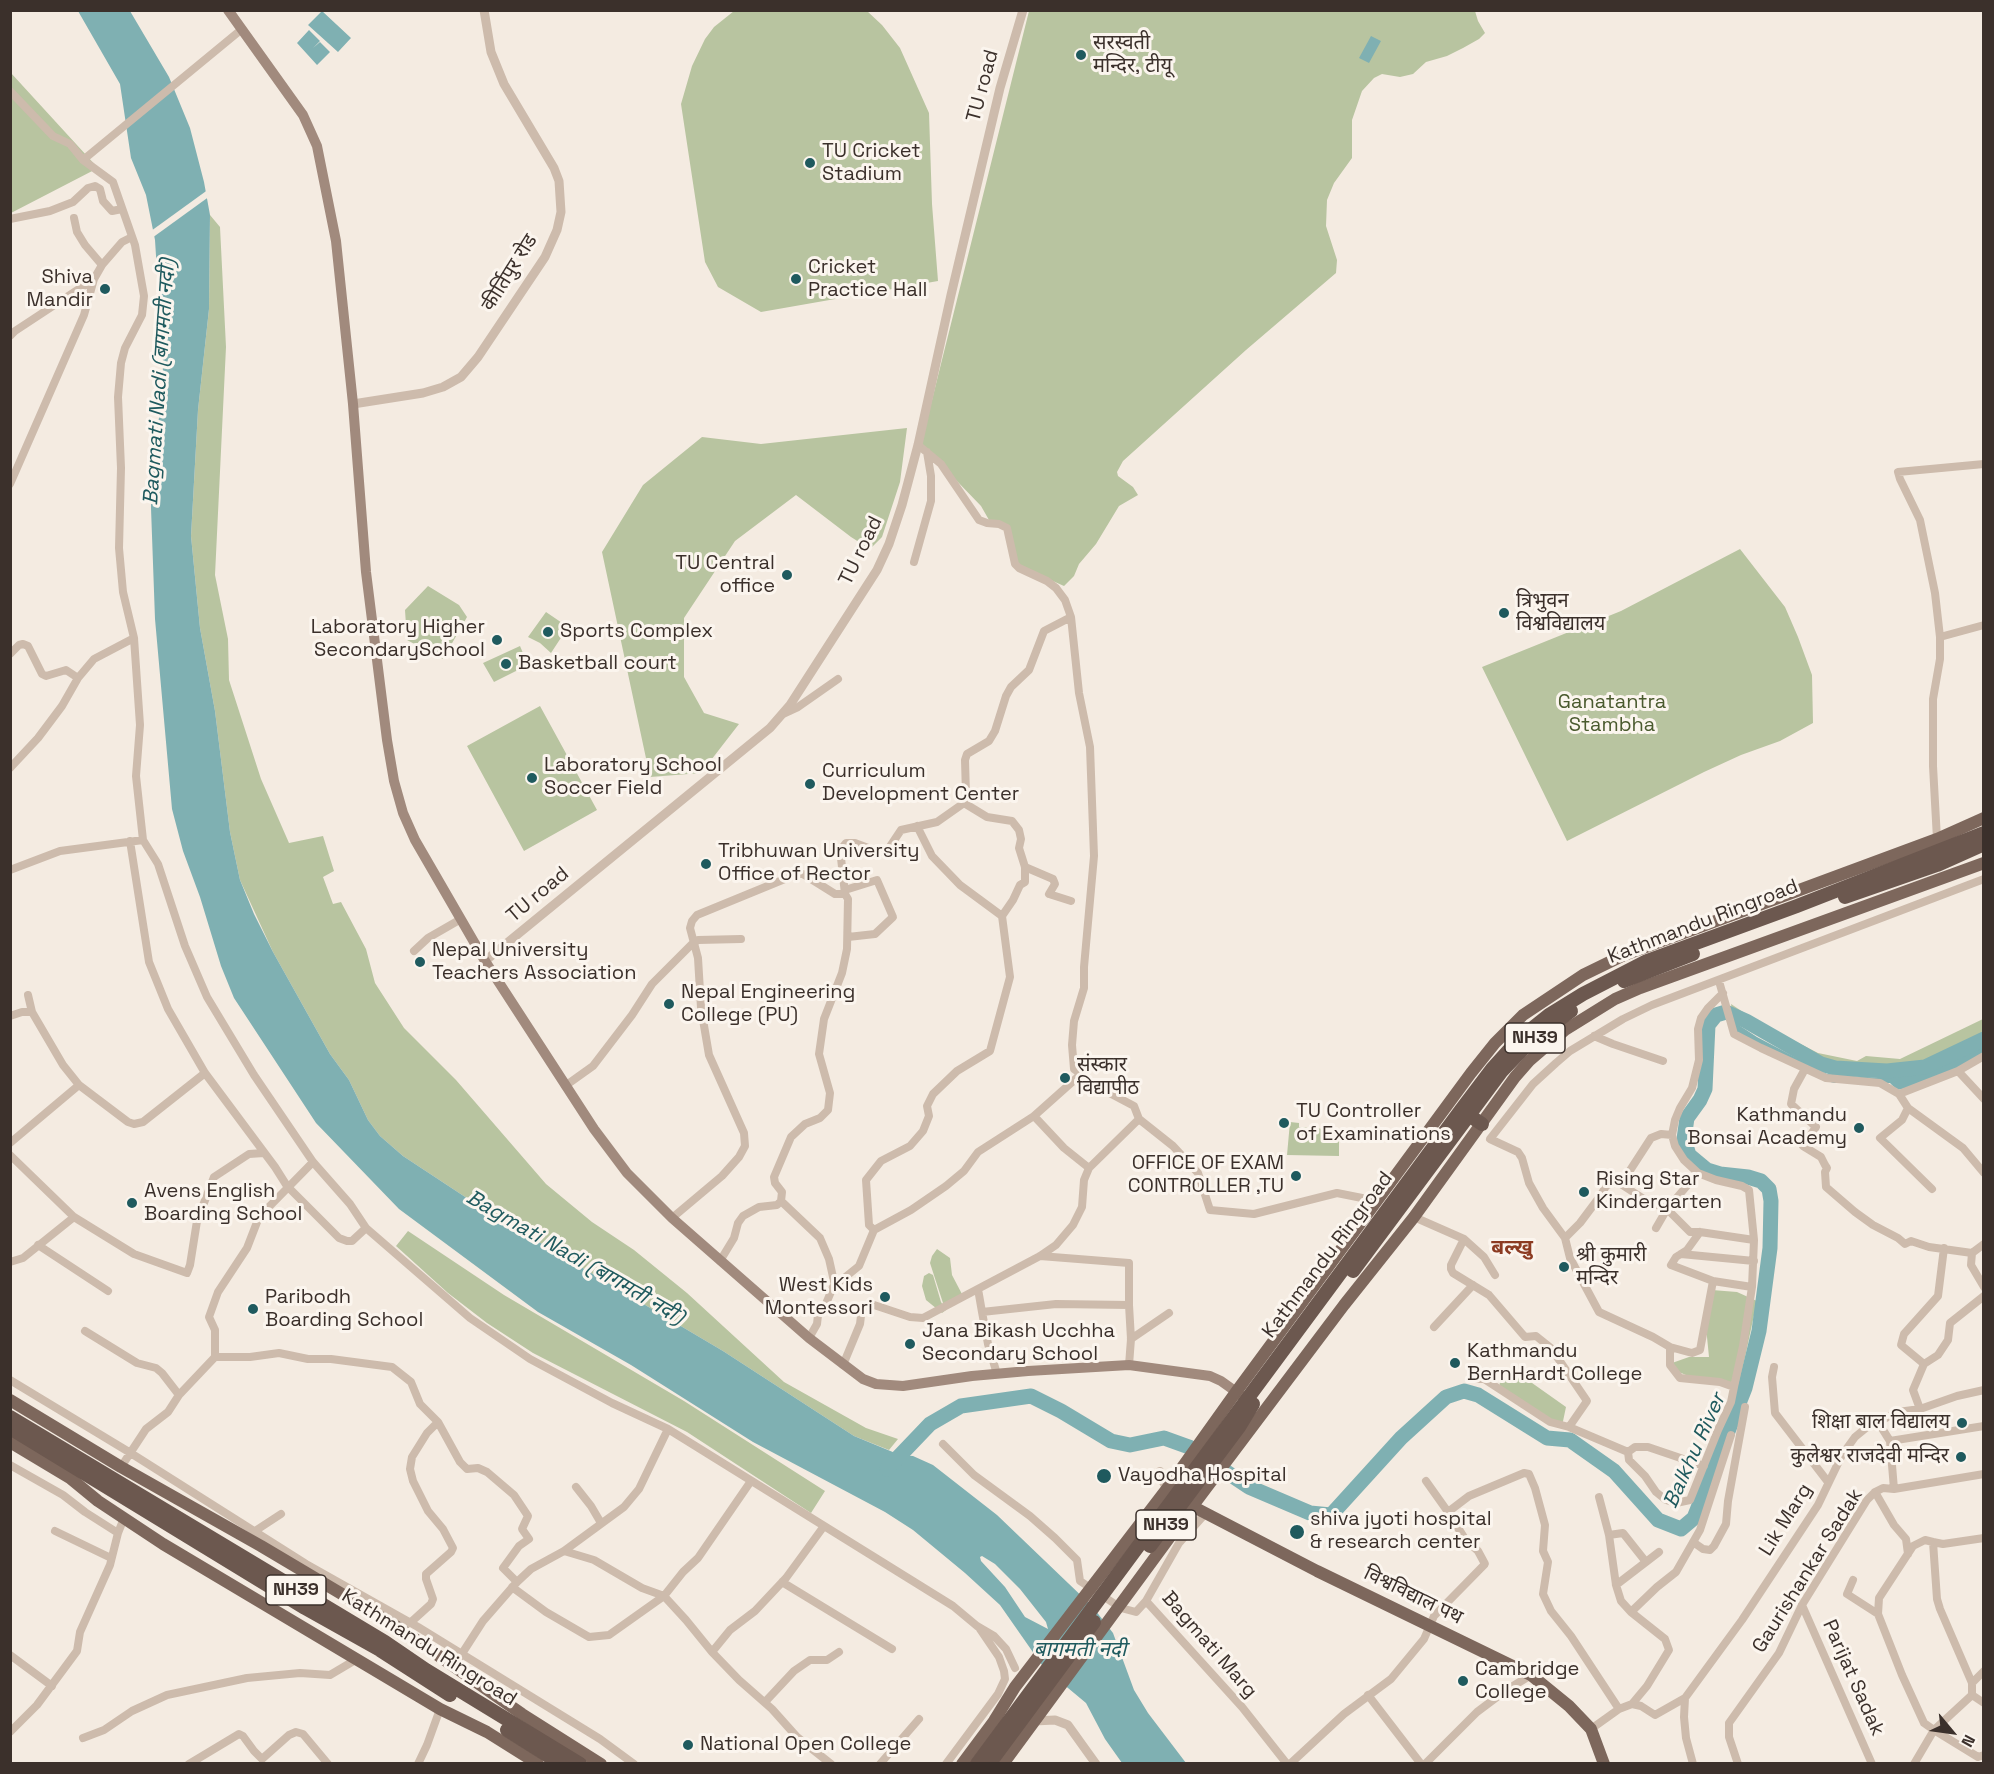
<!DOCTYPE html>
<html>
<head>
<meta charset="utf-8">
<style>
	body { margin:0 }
	#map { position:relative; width:1994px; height:1774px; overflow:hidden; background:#f4ebe1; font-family:"Space Grotesk",sans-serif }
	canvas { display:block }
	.frame { position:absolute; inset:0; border:12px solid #3b302b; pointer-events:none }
	.north { position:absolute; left:1922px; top:1702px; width:60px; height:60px; -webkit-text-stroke:4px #fbf5ee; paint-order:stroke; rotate:119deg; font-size:16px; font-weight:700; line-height:24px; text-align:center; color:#3b302b }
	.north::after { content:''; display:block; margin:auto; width:21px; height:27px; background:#3b302b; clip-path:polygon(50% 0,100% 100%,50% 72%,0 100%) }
</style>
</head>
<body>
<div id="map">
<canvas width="1994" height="1774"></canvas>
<div class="frame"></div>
<div class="north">N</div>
</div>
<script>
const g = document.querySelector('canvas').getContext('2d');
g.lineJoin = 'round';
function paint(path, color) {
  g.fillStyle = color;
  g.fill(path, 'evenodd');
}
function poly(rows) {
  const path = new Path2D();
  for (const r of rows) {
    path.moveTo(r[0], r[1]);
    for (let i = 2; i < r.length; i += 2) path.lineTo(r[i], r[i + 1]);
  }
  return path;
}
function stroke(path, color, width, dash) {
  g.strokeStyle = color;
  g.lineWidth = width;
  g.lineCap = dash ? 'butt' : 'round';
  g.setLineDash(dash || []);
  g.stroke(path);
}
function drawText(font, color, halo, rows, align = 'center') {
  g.font = font + ' "Space Grotesk","Noto Sans Devanagari",sans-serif';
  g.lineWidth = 6;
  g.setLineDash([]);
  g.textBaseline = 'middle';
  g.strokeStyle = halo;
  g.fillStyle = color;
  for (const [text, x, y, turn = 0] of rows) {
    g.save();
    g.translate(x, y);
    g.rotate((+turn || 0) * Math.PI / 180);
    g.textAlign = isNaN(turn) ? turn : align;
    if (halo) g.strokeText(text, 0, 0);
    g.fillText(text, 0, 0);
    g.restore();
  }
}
const green = poly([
	[734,11,867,11,882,25,900,48,929,113,932,204,938,281,761,312,718,287,705,262,681,104,692,66,705,39,714,27],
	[1029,11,1475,11,1478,21,1485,33,1479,39,1463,48,1447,56,1426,62,1413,74,1400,77,1382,74,1374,78,1362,91,1352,120,1352,158,1334,183,1327,200,1326,226,1337,260,1336,273,1246,350,1123,461,1117,472,1118,476,1133,487,1138,495,1119,506,1096,544,1079,564,1074,576,1064,586,1019,566,1011,535,989,520,981,506,953,477,920,448],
	[11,73,98,168,11,213],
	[210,215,220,227,226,347,215,575,228,639,229,680,261,779,289,843,323,836,334,871,323,877,333,904,341,902,366,949,375,983,404,1028,456,1080,546,1184,592,1222,634,1250,687,1293,784,1382,866,1428,898,1439,889,1450,854,1436,723,1351,488,1212,403,1156,380,1136,368,1120,349,1080,330,1054,273,952,240,880,230,832,215,711,200,628,191,536,198,410,209,309],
	[907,428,900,482,882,537,870,549,851,537,796,495,735,541,684,618,684,677,704,713,739,724,701,773,650,777,602,552,643,485,702,437,761,444],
	[1740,549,1785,607,1798,637,1812,675,1813,723,1780,741,1741,755,1704,772,1567,841,1482,667,1621,611],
	[428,586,459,605,467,617,443,659,407,640,405,610],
	[546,612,568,627,551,653,540,643,528,637],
	[520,646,528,665,494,682,483,663],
	[540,706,597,810,524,851,467,746],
	[1731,1004,1758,1022,1818,1053,1857,1061,1866,1056,1900,1059,1983,1019,1983,1041,1921,1069,1871,1076,1829,1072,1759,1035,1733,1018],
	[1290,1122,1299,1123,1299,1127,1339,1130,1339,1156,1287,1155],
	[408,1231,504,1295,684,1401,825,1491,811,1513,687,1432,533,1353,487,1323,448,1293,396,1246],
	[937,1249,950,1258,952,1275,963,1296,947,1309,943,1303,930,1263,932,1256],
	[929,1273,933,1275,941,1302,946,1310,942,1313,926,1300,922,1286,924,1276],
	[1712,1290,1737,1292,1757,1301,1739,1385,1714,1379,1688,1376,1679,1372,1672,1363,1689,1357,1709,1357,1706,1327],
	[1525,1378,1566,1407,1562,1426,1499,1392,1500,1380]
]);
const water = poly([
	[78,11,130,11,169,77,190,128,204,182,210,215,209,309,198,410,191,536,200,628,215,711,230,832,240,880,254,914,273,952,330,1054,349,1080,368,1120,380,1136,403,1156,488,1212,723,1351,854,1436,900,1455,913,1456,933,1465,997,1515,1092,1606,1113,1633,1134,1690,1148,1713,1186,1763,1122,1763,1105,1739,1086,1703,1044,1668,1000,1605,965,1573,913,1530,885,1512,753,1442,631,1365,538,1312,399,1209,316,1123,234,998,221,966,200,897,183,851,172,809,155,619,151,508,151,467,153,442,161,410,163,366,155,240,146,195,131,158,120,84],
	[982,1556,995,1564,1020,1589,1046,1622,1048,1629,1025,1617,1005,1587,981,1561,980,1557],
	[322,11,351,38,338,52,308,25],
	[309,30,320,41,313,48,320,42,330,52,317,65,297,43],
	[1371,36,1381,41,1369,63,1359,58],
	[1731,1020,1757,1037,1827,1074,1881,1078,1919,1072,1983,1043,1983,1055,1949,1072,1907,1088,1897,1090,1890,1083,1834,1083,1820,1079,1741,1040]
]);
const pier = poly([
	[209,189,210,196,152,238,151,231]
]);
const river = poly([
	[887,1469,930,1424,961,1406,1031,1396,1061,1411,1111,1441,1130,1445,1164,1438,1189,1447,1249,1487,1310,1513,1331,1515,1401,1438,1446,1397,1464,1391,1478,1395,1547,1438,1570,1440,1614,1471,1658,1520,1681,1529,1694,1518,1745,1388,1759,1331,1770,1248,1771,1201,1769,1189,1761,1181,1748,1177,1720,1174,1707,1170,1689,1155,1684,1139,1687,1118,1700,1100,1705,1089,1708,1025,1716,1015,1726,1012,1746,1021,1821,1064,1835,1068,1887,1071,1925,1067,1984,1039]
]);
const minor = poly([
	[10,91,53,136,70,144,83,160,113,182,135,245,144,296,142,315,125,348,121,363,118,397,121,468,119,548,123,592,134,638,140,725,136,776,143,840,158,864,185,946,207,997,254,1075,313,1162,350,1204,366,1228,470,1318,530,1359,612,1403,668,1429,953,1606,977,1626,994,1636,1006,1649,1015,1668],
	[83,160,242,29],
	[74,218,77,232,85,245,102,265],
	[10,219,50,211,73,202,88,188,95,186,100,189,103,201,112,211,122,209],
	[10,336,15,331,94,279,102,265,122,242,132,237],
	[918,445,941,464,979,520,987,523,999,524,1007,528,1015,564,1019,568,1047,581,1056,588,1065,600,1071,617],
	[10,484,84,315,94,279],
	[914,562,931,501,931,476,927,452],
	[1940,637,1984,625],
	[10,654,19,645,23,644,28,646,42,674,46,676,66,670,78,678],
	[785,713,798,707,838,679],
	[10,768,38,738,62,706,78,678,94,659,134,638],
	[964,803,987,817,1012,821,1019,830,1021,839,1019,848,1025,867,1025,882,1020,885,1013,900,1002,916],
	[1937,839,1933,766,1933,699,1940,659,1940,637,1935,593,1920,520,1900,479,1898,472,1984,464],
	[130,841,149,962,168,1009,205,1073,275,1167,287,1186,339,1238,347,1241,352,1241,366,1228],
	[1025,867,1053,879,1055,884,1049,894,1071,901],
	[10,870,60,851,143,840],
	[845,890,877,880,893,917,875,934,848,937],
	[845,894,841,858,842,848,846,843,855,843,879,852,887,851,901,830,937,822,964,803,966,795,965,760,967,754,989,741,995,731,1006,696,1011,687,1029,670,1044,631,1071,617,1079,693,1090,747,1094,856,1084,967,1084,988,1074,1021,1072,1045,1074,1069,1100,1088,1134,1106,1139,1119,1089,1168],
	[414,951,428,938,461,919],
	[1719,981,1734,1034,1761,1048,1826,1078,1880,1083,1899,1094,1908,1108,1963,1148,1984,1173],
	[1723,993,1708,1008,1701,1018,1698,1029,1699,1060,1692,1088,1680,1108,1675,1120,1672,1135,1675,1146,1684,1160,1698,1173,1716,1180,1742,1186,1749,1190,1754,1240],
	[28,995,32,1012,63,1065,79,1085,128,1122,134,1124,143,1122,205,1073],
	[10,1016,22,1012,32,1012],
	[1594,1036,1613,1044,1663,1061],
	[1805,1069,1794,1089,1791,1104,1816,1127,1803,1146,1821,1157,1825,1165,1827,1168,1825,1172,1826,1187,1855,1212,1873,1225,1898,1238,1905,1244,1911,1241,1929,1247,1972,1253,1984,1244],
	[1958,1071,1984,1056],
	[565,1086,593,1066,632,1015,652,984,693,943,698,940,741,939],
	[1899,1094,1958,1071,1984,1099],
	[1908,1108,1902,1120,1880,1138,1932,1189],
	[1034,1116,1080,1075],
	[1139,1119,1173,1146,1198,1173,1210,1210,1254,1214,1337,1193,1362,1198,1374,1205],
	[10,1143,79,1085],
	[10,1155,74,1217,134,1254,187,1273,190,1265,197,1221,214,1177,249,1154,264,1153],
	[1616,1181,1647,1201,1667,1209,1698,1173],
	[781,1201,820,1238,829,1259,835,1286],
	[1414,1217,1464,1239,1484,1257,1495,1275],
	[672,1218,722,1176,739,1157,745,1146,744,1133,709,1055,701,1008,698,958,690,928,692,921,697,915,797,874,803,874,835,894,845,894,848,899,847,949,842,973,824,1019,819,1054,830,1093,828,1110,820,1118,805,1124,791,1137,774,1177,775,1183,782,1192,781,1201,777,1205,759,1207,743,1216,738,1223,734,1238,720,1261],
	[1656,1228,1667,1209,1690,1232,1700,1232,1754,1240,1752,1287,1713,1281,1700,1350,1692,1353,1670,1347],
	[874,1230,869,1225,866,1180,881,1161,910,1146,923,1131,929,1116,927,1106,933,1094,957,1071,990,1051,1010,977,1002,916,960,885,932,856,917,826],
	[1700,1232,1687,1250,1676,1257,1671,1265,1713,1281],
	[1565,1238,1580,1223,1601,1195,1606,1186,1627,1175,1651,1138,1661,1134,1672,1135],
	[1464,1239,1451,1265,1451,1269,1453,1273,1489,1295,1525,1337,1536,1336,1551,1348,1587,1401,1569,1427,1628,1452,1635,1447,1648,1447,1704,1466],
	[38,1245,108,1291],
	[1972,1253,1971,1265,1984,1287],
	[1681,1254,1754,1261],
	[10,1262,23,1258,74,1217],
	[978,1289,982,1312],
	[1129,1305,1131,1339,1129,1365],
	[1434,1327,1473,1285],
	[85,1331,137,1363,156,1368,162,1373,179,1395],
	[809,1338,817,1324,818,1315,825,1306,833,1287,859,1266,874,1230,911,1210,946,1186,964,1171,978,1152,1034,1116,1064,1148,1089,1168,1084,1180,1082,1207,1073,1225,1056,1245,1040,1256,923,1318,910,1317,871,1304,862,1308,860,1324,843,1365],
	[1131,1339,1169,1313],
	[215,1357,250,1357,279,1353,308,1359,331,1359,392,1367,411,1382,420,1404,438,1422,460,1462,467,1469,478,1468,487,1472,514,1495,528,1516,522,1529,529,1539,519,1546,503,1568,517,1582],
	[1924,1364,1901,1345,1904,1334,1938,1296,1944,1248],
	[1774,1367,1772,1377,1775,1413,1828,1482],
	[997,1374,988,1344,982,1312,1056,1304,1129,1305,1129,1263,1040,1256],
	[1475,1379,1484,1379,1550,1422,1569,1427],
	[10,1380,129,1452,306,1564,418,1627,600,1739,634,1764],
	[1734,1387,1743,1346,1752,1287],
	[1920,1409,1913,1390,1924,1364,1938,1355,1948,1340,1950,1323,1984,1296],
	[1878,1422,1890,1441,1894,1489],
	[1890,1441,1984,1426],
	[943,1444,974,1475,1030,1516,1055,1538,1077,1560,1080,1581,1121,1608,1136,1612,1146,1601],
	[1628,1452,1629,1460,1645,1476,1656,1492,1666,1500,1676,1503,1690,1500,1718,1430,1731,1402,1734,1387,1720,1382,1680,1378,1670,1365,1670,1347,1653,1337,1599,1312,1570,1258,1565,1238,1543,1208,1529,1183,1522,1158,1518,1152,1490,1139,1533,1084,1556,1063,1570,1051,1623,1019,1652,1005,1984,879],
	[10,1465,63,1495,85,1512,118,1533],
	[121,1467,146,1429,168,1412,179,1395,215,1357,215,1330,209,1317,218,1292,247,1248,259,1217,313,1162],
	[1160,1471,1161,1479,1168,1491],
	[1426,1481,1448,1512],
	[576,1487,591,1506,601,1523],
	[1875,1492,1894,1525,1906,1539,1908,1554],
	[1599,1497,1609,1535],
	[1205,1514,1179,1543,1146,1601,1242,1707,1287,1764],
	[55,1531,111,1558],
	[255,1531,281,1514],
	[1693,1542,1703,1549,1710,1550,1714,1546,1726,1524,1728,1501,1745,1407],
	[1933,1542,1943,1544,1984,1538],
	[564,1551,594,1560,642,1588,664,1596,686,1620,712,1652,739,1680,772,1709,797,1737,831,1764],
	[1853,1580,1847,1594,1878,1614],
	[782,1582,892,1649],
	[1616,1585,1659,1552],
	[512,1587,546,1612,589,1637,609,1635,664,1596,683,1572,698,1558,751,1481],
	[1802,1605,1872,1764],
	[1631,1612,1657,1587,1676,1572,1700,1530,1731,1435],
	[410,1623,431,1604,433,1599,426,1579,426,1574,451,1552,453,1548,443,1529,428,1511,413,1481,410,1469,412,1457,427,1433,438,1422],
	[712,1652,730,1630,755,1611,786,1578,824,1526],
	[10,1655,52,1686],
	[454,1666,483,1621,517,1582,531,1569,564,1551,624,1507,639,1489,668,1429],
	[1972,1683,1984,1671],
	[1368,1695,1421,1764],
	[1972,1695,1934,1730,1978,1757,1984,1755],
	[765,1702,794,1671,810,1660,827,1660,839,1652],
	[1632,1704,1647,1686,1669,1650,1665,1639,1631,1612,1621,1601,1616,1585,1609,1535,1623,1533,1646,1562],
	[1591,1729,1619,1709,1632,1704,1641,1706,1655,1715,1685,1698],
	[10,1732,37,1705,77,1651,80,1632,110,1565,118,1533,124,1518],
	[83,1738,104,1730,132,1711,167,1695,247,1678,300,1673,330,1675,357,1659],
	[189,1764,239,1734,243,1736,254,1751,262,1759,289,1735,296,1732,303,1734,328,1764],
	[418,1764,427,1745,440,1709],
	[880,1764,919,1719],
	[946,1764,998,1694,1005,1679,1004,1671,999,1657,980,1629],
	[1290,1764,1344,1714,1391,1679,1424,1639,1434,1616,1485,1564,1478,1551,1465,1539,1448,1512,1469,1496,1524,1473,1529,1474,1535,1488,1545,1525,1543,1551,1548,1562,1543,1594,1551,1611,1571,1636,1619,1709],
	[1425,1764,1477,1712,1505,1691,1531,1675],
	[1693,1764,1686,1738,1684,1717,1685,1698,1742,1620,1818,1505,1842,1455,1855,1437,1866,1428,1898,1412,1920,1409,1957,1396,1984,1390],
	[1738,1764,1729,1737,1729,1723,1779,1653,1802,1605,1867,1500,1875,1492,1883,1488,1894,1489,1984,1474],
	[1914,1764,1934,1730,1924,1723,1902,1675,1878,1614,1879,1598,1913,1546,1925,1540,1933,1542,1937,1599,1940,1609,1972,1683,1972,1695,1984,1703]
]);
const tertiary = poly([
	[353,404,423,393,443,387,461,377,478,357,545,257,557,230,561,212,559,181,554,168,504,84,491,52,484,10],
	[485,961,770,728,790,705,877,570,889,544,902,505,918,445,951,295,1000,88,1023,10],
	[1034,1721,1055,1720,1068,1725,1096,1764]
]);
const secondary = poly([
	[228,10,303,115,317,146,336,241,353,404,366,572,387,740,394,781,403,813,415,840,485,961,594,1129,627,1173,672,1218,809,1338,863,1379,876,1384,903,1386,972,1376,1028,1371,1129,1365,1210,1376,1221,1381,1242,1396]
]);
const primary = poly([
	[10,1400,121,1467,261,1546,399,1628,522,1714,601,1764],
	[10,1442,70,1478,98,1501,163,1544,440,1709,487,1732,538,1764],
	[1186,1503,1317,1571,1531,1675,1569,1706,1591,1729,1604,1764],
	[962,1764,994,1721,1015,1687,1166,1490,1236,1392,1471,1073,1495,1043,1523,1015,1583,975,1624,955,1937,839,1984,818],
	[1003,1764,1192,1507,1344,1305,1414,1217,1515,1077,1529,1061,1565,1030,1615,999,1640,988,1984,863]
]);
const trunk = poly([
	[1845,897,1937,865,1984,844],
	[1624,981,1693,954],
	[1461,1110,1482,1124],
	[1353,1271,1501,1072,1530,1042,1571,1011],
	[10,1417,385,1642,426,1670,580,1764],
	[10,1428,305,1608,380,1650,450,1695],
	[1150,1546,1239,1427,1253,1404],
	[507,1730,561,1764],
	[977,1764,1461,1110,1492,1069,1519,1039,1549,1015,1583,994,1647,961,1797,906,1984,833],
	[989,1764,1094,1622]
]);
const markers = [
	[1081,55,6,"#1f5a5e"],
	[810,163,6,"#1f5a5e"],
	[796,279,6,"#1f5a5e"],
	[105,289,6,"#1f5a5e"],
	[787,575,6,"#1f5a5e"],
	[1504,613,6,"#1f5a5e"],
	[548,632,6,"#1f5a5e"],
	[497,640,6,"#1f5a5e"],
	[506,664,6,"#1f5a5e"],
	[532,778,6,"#1f5a5e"],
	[810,784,6,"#1f5a5e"],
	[706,864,6,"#1f5a5e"],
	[420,962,6,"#1f5a5e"],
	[669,1004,6,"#1f5a5e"],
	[1065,1078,6,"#1f5a5e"],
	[1284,1123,6,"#1f5a5e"],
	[1859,1128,6,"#1f5a5e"],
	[1296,1176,6,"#1f5a5e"],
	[1584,1192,6,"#1f5a5e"],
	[132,1203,6,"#1f5a5e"],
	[1564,1267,6,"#1f5a5e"],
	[885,1297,6,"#1f5a5e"],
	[253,1309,6,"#1f5a5e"],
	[910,1344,6,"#1f5a5e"],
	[1455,1363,6,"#1f5a5e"],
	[1962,1423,6,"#1f5a5e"],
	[1961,1457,6,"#1f5a5e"],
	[1104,1476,8,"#1f5a5e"],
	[1297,1532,8,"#1f5a5e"],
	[1463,1681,6,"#1f5a5e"],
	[688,1745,6,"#1f5a5e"]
];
const shields = [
	[1535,1038,60],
	[1166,1525,60],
	[296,1590,60]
];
const shieldNames = [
	["NH39",1535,1038],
	["NH39",1166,1525],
	["NH39",296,1590]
];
const poiNames = [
	["सरस्वती",1093,44],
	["मन्दिर, टीयू",1093,67],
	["TU Cricket",822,152],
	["Stadium",822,175],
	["Cricket",808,268],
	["Practice Hall",808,291],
	["Shiva",93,278,"right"],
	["Mandir",93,301,"right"],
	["TU Central",775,564,"right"],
	["office",775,587,"right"],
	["त्रिभुवन",1516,602],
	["विश्वविद्यालय",1516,625],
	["Laboratory Higher",485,628,"right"],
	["SecondarySchool",485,651,"right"],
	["Sports Complex",560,632],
	["Basketball court",518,664],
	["Laboratory School",544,766],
	["Soccer Field",544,789],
	["Curriculum",822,772],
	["Development Center",822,795],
	["Tribhuwan University",718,852],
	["Office of Rector",718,875],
	["Nepal University",432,951],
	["Teachers Association",432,974],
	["Nepal Engineering",681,993],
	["College (PU)",681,1016],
	["संस्कार",1077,1066],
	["विद्यापीठ",1077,1089],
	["TU Controller",1296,1112],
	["of Examinations",1296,1135],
	["Kathmandu",1847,1116,"right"],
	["Bonsai Academy",1847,1139,"right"],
	["OFFICE OF EXAM",1284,1164,"right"],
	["CONTROLLER ,TU",1284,1187,"right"],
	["Rising Star",1596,1180],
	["Kindergarten",1596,1203],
	["Avens English",144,1192],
	["Boarding School",144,1215],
	["श्री कुमारी",1576,1256],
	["मन्दिर",1576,1279],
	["West Kids",873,1286,"right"],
	["Montessori",873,1309,"right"],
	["Paribodh",265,1298],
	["Boarding School",265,1321],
	["Jana Bikash Ucchha",922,1332],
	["Secondary School",922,1355],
	["Kathmandu",1467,1352],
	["BernHardt College",1467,1375],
	["शिक्षा बाल विद्यालय",1950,1423,"right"],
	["कुलेश्वर राजदेवी मन्दिर",1949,1457,"right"],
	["Vayodha Hospital",1118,1476],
	["shiva jyoti hospital",1310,1520],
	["& research center",1310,1543],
	["Cambridge",1475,1670],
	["College",1475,1693],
	["National Open College",700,1745]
];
const streetNames = [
	["TU road",983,86,-75],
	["कीर्तिपुर रोड",510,273,-58],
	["TU road",861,551,-64],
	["TU road",538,895,-40],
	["Kathmandu Ringroad",1703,922,-21],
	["Kathmandu Ringroad",1328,1255,-53],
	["Lik Marg",1786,1520,-58],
	["Gaurishankar Sadak",1808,1571,-58],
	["विश्वविद्याल पथ",1413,1596,26],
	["Bagmati Marg",1209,1645,49],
	["Kathmandu Ringroad",429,1648,32],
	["Parijat Sadak",1853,1678,66]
];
const parkNames = [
	["Ganatantra",1612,703],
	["Stambha",1612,726]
];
const waterNames = [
	["Bagmati Nadi (बागमती नदी)",160,382,-86],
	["Bagmati Nadi (बागमती नदी)",575,1258,30],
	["Balkhu River",1695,1451,-66],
	["बागमती नदी",1080,1650]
];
const neighbourhoodNames = [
	["बल्खु",1512,1248]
];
paint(green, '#b8c4a0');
paint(water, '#7fb0b2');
paint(pier, '#f4ebe1');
stroke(river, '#7fb0b2', 15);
stroke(minor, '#cdbbac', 8);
stroke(tertiary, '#cdbbac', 9);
stroke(secondary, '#a18a7d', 10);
stroke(primary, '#7d675c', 12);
stroke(trunk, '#6c584f', 14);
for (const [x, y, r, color] of markers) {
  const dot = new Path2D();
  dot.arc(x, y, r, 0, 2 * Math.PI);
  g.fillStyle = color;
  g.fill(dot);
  stroke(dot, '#fbf5ee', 2);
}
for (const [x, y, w] of shields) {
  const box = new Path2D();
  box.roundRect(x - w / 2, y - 15, w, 30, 4.5);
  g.fillStyle = '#fbf5ee';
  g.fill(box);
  stroke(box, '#3b302b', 1.5);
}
drawText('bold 18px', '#3b302b', null, shieldNames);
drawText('20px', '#3b302b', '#fbf5ee', poiNames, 'left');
drawText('20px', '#3b302b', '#fbf5ee', streetNames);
drawText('20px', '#4a5a2e', '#fbf5ee', parkNames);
drawText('italic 21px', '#1f5a5e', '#fbf5ee', waterNames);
drawText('bold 21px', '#8c3b22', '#fbf5ee', neighbourhoodNames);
</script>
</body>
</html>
